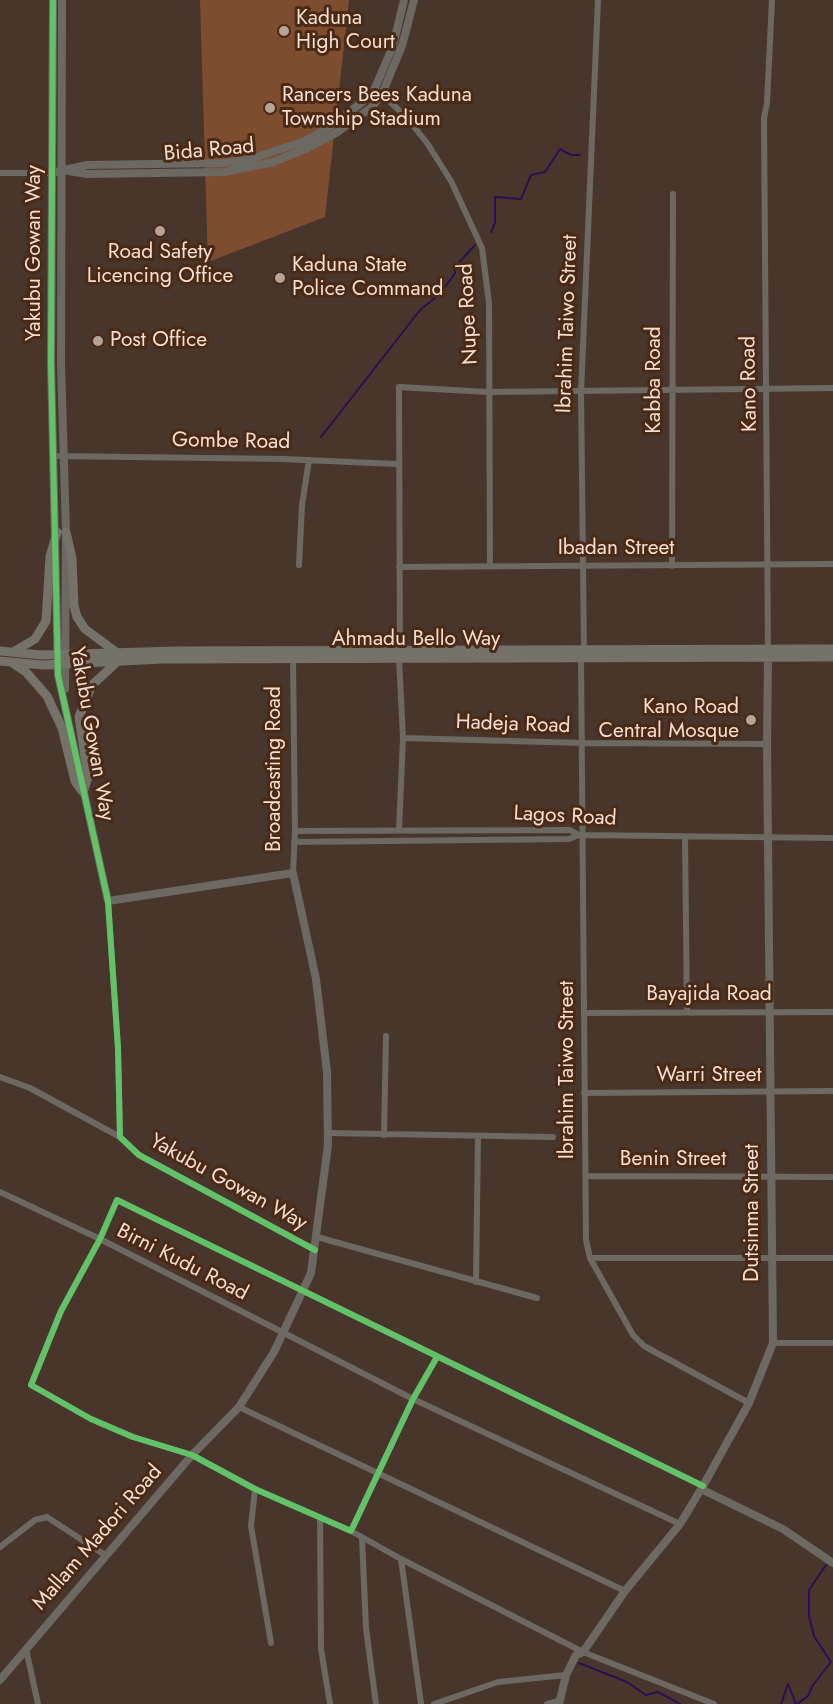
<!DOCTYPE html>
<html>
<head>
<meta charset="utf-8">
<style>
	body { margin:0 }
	canvas { display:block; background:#48362c }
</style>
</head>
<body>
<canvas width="833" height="1704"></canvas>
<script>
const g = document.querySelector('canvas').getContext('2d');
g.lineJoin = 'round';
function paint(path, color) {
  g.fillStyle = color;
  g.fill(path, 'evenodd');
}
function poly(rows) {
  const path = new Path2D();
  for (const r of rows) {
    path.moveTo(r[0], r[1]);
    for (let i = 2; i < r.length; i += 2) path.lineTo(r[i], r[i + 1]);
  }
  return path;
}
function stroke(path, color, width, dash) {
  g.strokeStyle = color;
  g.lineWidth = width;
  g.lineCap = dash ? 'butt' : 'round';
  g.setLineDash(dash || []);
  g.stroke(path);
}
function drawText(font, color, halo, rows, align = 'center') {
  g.font = font + ' Jost,sans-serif';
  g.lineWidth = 6;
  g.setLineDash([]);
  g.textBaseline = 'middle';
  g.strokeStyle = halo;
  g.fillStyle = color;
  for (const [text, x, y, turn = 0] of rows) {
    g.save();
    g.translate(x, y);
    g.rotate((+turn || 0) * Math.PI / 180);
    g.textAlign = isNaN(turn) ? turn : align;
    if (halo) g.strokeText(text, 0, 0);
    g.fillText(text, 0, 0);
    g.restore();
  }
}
const green = poly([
	[200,0,349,0,325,217,208,262]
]);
const stream = poly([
	[491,232,495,223,495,197,521,199,531,175,545,172,560,149,571,155,580,155],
	[321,437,420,310,441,293,455,273,455,267,475,245],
	[579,1663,627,1682,646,1695,658,1692,680,1704],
	[781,1704,788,1684,796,1704],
	[797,1704,808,1696,813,1685,831,1662,814,1636,809,1616,809,1590,826,1565]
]);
const minor = poly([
	[382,94,407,118,427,143,451,181,482,248,489,303,490,565],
	[0,173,51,173],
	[54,456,283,459,397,464],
	[299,565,302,505,309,460],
	[672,566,673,194],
	[399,567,833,564],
	[584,650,581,392,598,0],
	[768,650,764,118,767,103,772,0],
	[400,651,399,387,488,392,833,388],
	[581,658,586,1240,590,1258,633,1335,644,1346,749,1403],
	[403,738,583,743,767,744],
	[399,830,403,738,399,658],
	[295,831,570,830,579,835,833,838],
	[685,837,687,1012],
	[294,842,569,839,579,835],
	[293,873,295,831,293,659],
	[108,901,118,1048,120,1137,139,1155,315,1250],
	[584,1013,833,1012],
	[0,1077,30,1088,120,1137],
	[584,1093,833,1091],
	[328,1133,553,1137],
	[384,1135,386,1036],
	[586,1176,833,1177],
	[0,1192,100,1239,413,1399,680,1524],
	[317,1237,537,1298],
	[590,1258,833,1258],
	[476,1282,478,1136],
	[773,1343,833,1343],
	[437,1357,413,1399,351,1531,255,1489,192,1455,133,1437,91,1419,31,1385,61,1311,100,1239,117,1200,703,1486],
	[239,1407,625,1591],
	[255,1489,251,1526,271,1643],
	[320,1519,321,1649,330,1704],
	[351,1531,401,1559,583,1652,714,1704],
	[362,1538,366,1628,376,1704],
	[0,1547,35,1520,47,1517,105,1555],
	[401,1559,421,1704],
	[26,1649,38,1704],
	[434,1704,498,1682,566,1675],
	[547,1704,559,1701]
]);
const tertiary = poly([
	[62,0,61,364,66,532,65,689],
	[63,170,87,174,225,172,273,162,308,148,336,133,372,107,382,94,402,46,414,0],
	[51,173,87,165,223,163,247,160,305,141,334,124,365,100,375,88,393,46,404,0],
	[701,1489,783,1529,833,1563],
	[0,1680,192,1455,239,1407,274,1352,311,1273,328,1145,327,1072,316,979,293,873,108,901,58,675,51,362,53,0],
	[559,1704,566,1675,576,1655,583,1652,625,1591,680,1524,703,1486,749,1403,773,1343,767,744,768,659]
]);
const primary = poly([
	[66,532,72,558,74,606,77,617,85,629,116,652],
	[0,651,42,655,177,651,833,649],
	[13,652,35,639,46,621,50,557,57,532],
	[0,661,43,665,163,659,833,657],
	[14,664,26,672,47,696,62,728,75,781,83,792],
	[83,792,88,777,79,717,92,685,116,663]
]);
const cycleway = poly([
	[53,0,51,362,58,675,108,901,118,1048,120,1137,139,1155,315,1250],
	[437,1357,413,1399,351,1531,255,1489,192,1455,133,1437,91,1419,31,1385,61,1311,100,1239,117,1200,703,1486]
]);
const markers = [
	[284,31,6,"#b8a398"],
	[270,108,6,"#b8a398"],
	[160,231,6,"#b8a398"],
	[280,278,6,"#b8a398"],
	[98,341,6,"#b8a398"],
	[751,720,6,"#b8a398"]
];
const poiNames = [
	["Kaduna",296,19],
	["High Court",296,43],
	["Rancers Bees Kaduna",282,96],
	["Township Stadium",282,120],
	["Road Safety",160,253,"center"],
	["Licencing Office",160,277,"center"],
	["Kaduna State",292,266],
	["Police Command",292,290],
	["Post Office",110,341],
	["Kano Road",739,708,"right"],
	["Central Mosque",739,732,"right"]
];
const streetNames = [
	["Bida Road",209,151,-5],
	["Yakubu Gowan Way",35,253,-90],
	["Nupe Road",469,314,-93],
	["Ibrahim Taiwo Street",568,324,-88],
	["Kabba Road",655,380,-90],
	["Kano Road",750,384,-91],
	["Gombe Road",231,442,1],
	["Ibadan Street",616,549],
	["Ahmadu Bello Way",416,640],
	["Hadeja Road",513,725,2],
	["Yakubu Gowan Way",91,734,80],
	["Broadcasting Road",275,769,-90],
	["Lagos Road",565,817,3],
	["Bayajida Road",709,995],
	["Ibrahim Taiwo Street",568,1070,-90],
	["Warri Street",709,1076],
	["Benin Street",673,1160],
	["Yakubu Gowan Way",228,1183,29],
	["Dutsinma Street",753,1213,-90],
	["Birni Kudu Road",182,1263,27],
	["Mallam Madori Road",98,1538,-49]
];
paint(green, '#7e4c2f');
stroke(stream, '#290f55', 2);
stroke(minor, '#6c6862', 6);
stroke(tertiary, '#6c6862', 8);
stroke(primary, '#747269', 9);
stroke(cycleway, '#61c268', 6);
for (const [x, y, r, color] of markers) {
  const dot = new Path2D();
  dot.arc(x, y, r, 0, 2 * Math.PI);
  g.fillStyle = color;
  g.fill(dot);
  stroke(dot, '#4a2915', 2);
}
drawText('21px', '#f4ddd2', '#4a2915', poiNames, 'left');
drawText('21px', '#f4ddd2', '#4a2915', streetNames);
</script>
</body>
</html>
